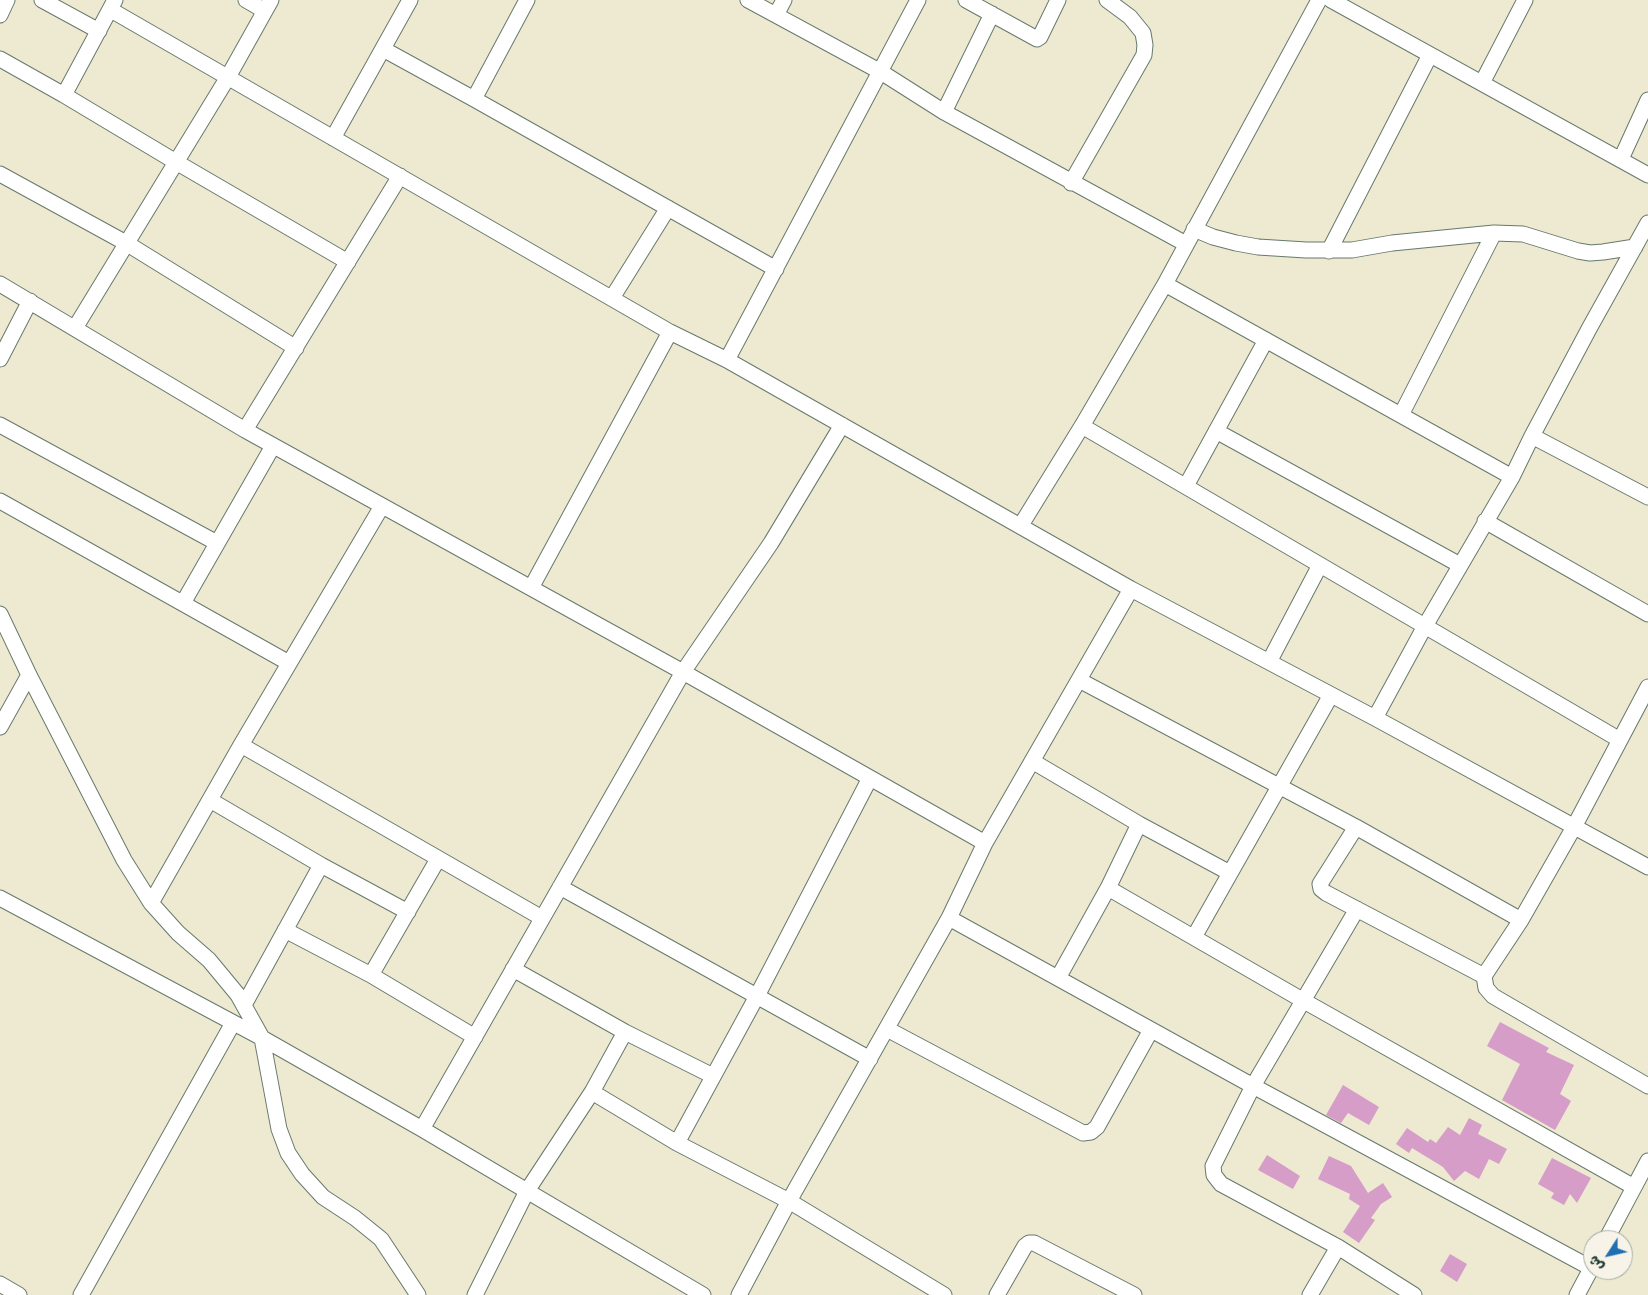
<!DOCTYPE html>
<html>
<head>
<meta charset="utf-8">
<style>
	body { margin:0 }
	#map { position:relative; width:1648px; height:1295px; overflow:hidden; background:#eee9d1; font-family:Pangolin,"Playpen Sans Arabic",sans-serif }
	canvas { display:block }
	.north { position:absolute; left:1583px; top:1230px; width:50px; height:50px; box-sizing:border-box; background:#f7f3e8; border:1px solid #a1aaa0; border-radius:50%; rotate:235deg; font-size:14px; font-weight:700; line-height:20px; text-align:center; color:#1f3d34 }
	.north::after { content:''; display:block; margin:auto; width:18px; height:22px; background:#1f6fb2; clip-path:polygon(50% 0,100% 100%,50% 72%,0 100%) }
</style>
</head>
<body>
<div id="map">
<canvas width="1648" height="1295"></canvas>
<div class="north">ش</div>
</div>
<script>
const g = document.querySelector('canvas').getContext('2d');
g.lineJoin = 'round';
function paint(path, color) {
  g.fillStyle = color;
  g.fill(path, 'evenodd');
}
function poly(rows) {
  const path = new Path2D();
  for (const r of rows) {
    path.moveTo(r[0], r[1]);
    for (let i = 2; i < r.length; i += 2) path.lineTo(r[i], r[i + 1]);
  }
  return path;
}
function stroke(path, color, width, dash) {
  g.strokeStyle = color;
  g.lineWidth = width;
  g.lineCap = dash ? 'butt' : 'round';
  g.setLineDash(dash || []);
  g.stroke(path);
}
const building = poly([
	[1500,1022,1549,1048,1546,1052,1574,1065,1560,1094,1571,1101,1555,1130,1502,1100,1520,1064,1487,1046],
	[1343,1085,1379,1107,1369,1125,1348,1113,1341,1123,1326,1115],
	[1469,1118,1482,1125,1478,1134,1507,1149,1499,1164,1489,1159,1479,1179,1465,1171,1454,1181,1443,1167,1412,1148,1409,1153,1396,1144,1407,1128,1428,1142,1430,1139,1436,1143,1448,1127,1460,1135],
	[1267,1155,1300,1176,1293,1189,1258,1170],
	[1329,1156,1351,1166,1368,1193,1383,1183,1392,1197,1381,1204,1371,1218,1375,1220,1359,1243,1343,1232,1360,1206,1349,1199,1350,1194,1318,1179],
	[1552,1158,1591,1178,1577,1203,1570,1194,1564,1205,1551,1198,1554,1193,1538,1184],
	[1450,1254,1467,1264,1457,1282,1440,1271]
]);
const minor = poly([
	[42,0,99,31],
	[246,0,265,11],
	[748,0,881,72,944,112,1186,244],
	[966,0,1037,39,1040,37,1058,0],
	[1331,0,1648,175],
	[111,10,670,332,727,360,1131,589,1375,718,1648,867],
	[0,15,7,0],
	[776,15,784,0],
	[383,49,474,99,776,269],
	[0,59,64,95,176,162,348,262],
	[1482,83,1525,0],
	[64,95,115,0],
	[474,99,527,0],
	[944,112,992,14],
	[333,138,410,0],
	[1621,159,1648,100],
	[0,174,126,243,296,348],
	[1071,183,1144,55,1145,45,1143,33,1130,17,1107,0],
	[1194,229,1213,237,1236,243,1258,247,1306,250,1352,250,1392,243,1494,233,1523,234,1578,251,1590,253,1603,252,1635,247],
	[1329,251,1430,55],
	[0,284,245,430,683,672,985,843],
	[1165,284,1512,477],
	[612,298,668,208],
	[75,328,228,77,271,0],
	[0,359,30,301],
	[727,360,918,0],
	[1401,415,1494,233],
	[0,425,217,543],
	[1082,426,1620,740],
	[245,430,400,176],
	[1216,431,1460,565],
	[1532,436,1648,497],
	[1186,486,1266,340],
	[0,501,289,663],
	[1485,521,1648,614],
	[1021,525,1082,426,1165,284,1319,0],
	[531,588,670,332],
	[183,603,273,446],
	[0,614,29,675,124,860,151,903,178,933,209,960,238,995,262,1038,279,1129,288,1153,302,1174,323,1197,355,1218,381,1239,418,1295],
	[1269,662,1320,565],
	[1079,680,1356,827,1521,920],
	[1375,718,1425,626,1512,477,1532,436,1590,327,1648,223],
	[0,727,29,675],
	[241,745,542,918],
	[1032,761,1139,824,1230,873],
	[210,800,321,865,408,912],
	[1356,827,1320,884,1321,889,1326,893,1484,976,1486,988,1493,996,1648,1086],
	[560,887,870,1059],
	[1108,888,1304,1001,1634,1187],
	[0,898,262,1038,422,1129,703,1295],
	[151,903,241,745,382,506],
	[1357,909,1253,1086,1213,1166,1214,1175,1221,1184,1338,1247,1414,1295],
	[949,918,1253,1086,1591,1268],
	[285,930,371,975,475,1037],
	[1194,937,1331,695],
	[513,969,625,1032,713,1076],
	[371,975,438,859],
	[1484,976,1521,920,1574,827,1648,687],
	[1058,978,1108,888,1139,824],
	[244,1005,321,865],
	[887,1029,1083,1133,1091,1132,1097,1127,1151,1030],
	[592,1092,677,1143,789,1201,944,1295],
	[422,1129,683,672,771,543,842,425],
	[677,1143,757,996,870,778],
	[1606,1240,1648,1161],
	[0,1284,19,1295],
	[81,1295,233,1023],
	[475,1295,527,1191,592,1092,625,1032],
	[739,1295,789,1201,949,918,985,843,1131,589],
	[997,1295,1025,1246,1029,1243,1034,1243,1134,1295],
	[1310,1295,1338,1247],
	[1577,1295,1593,1265]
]);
paint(building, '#d59dc7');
stroke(minor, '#67796b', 17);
stroke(minor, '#fff', 15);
</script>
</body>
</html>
